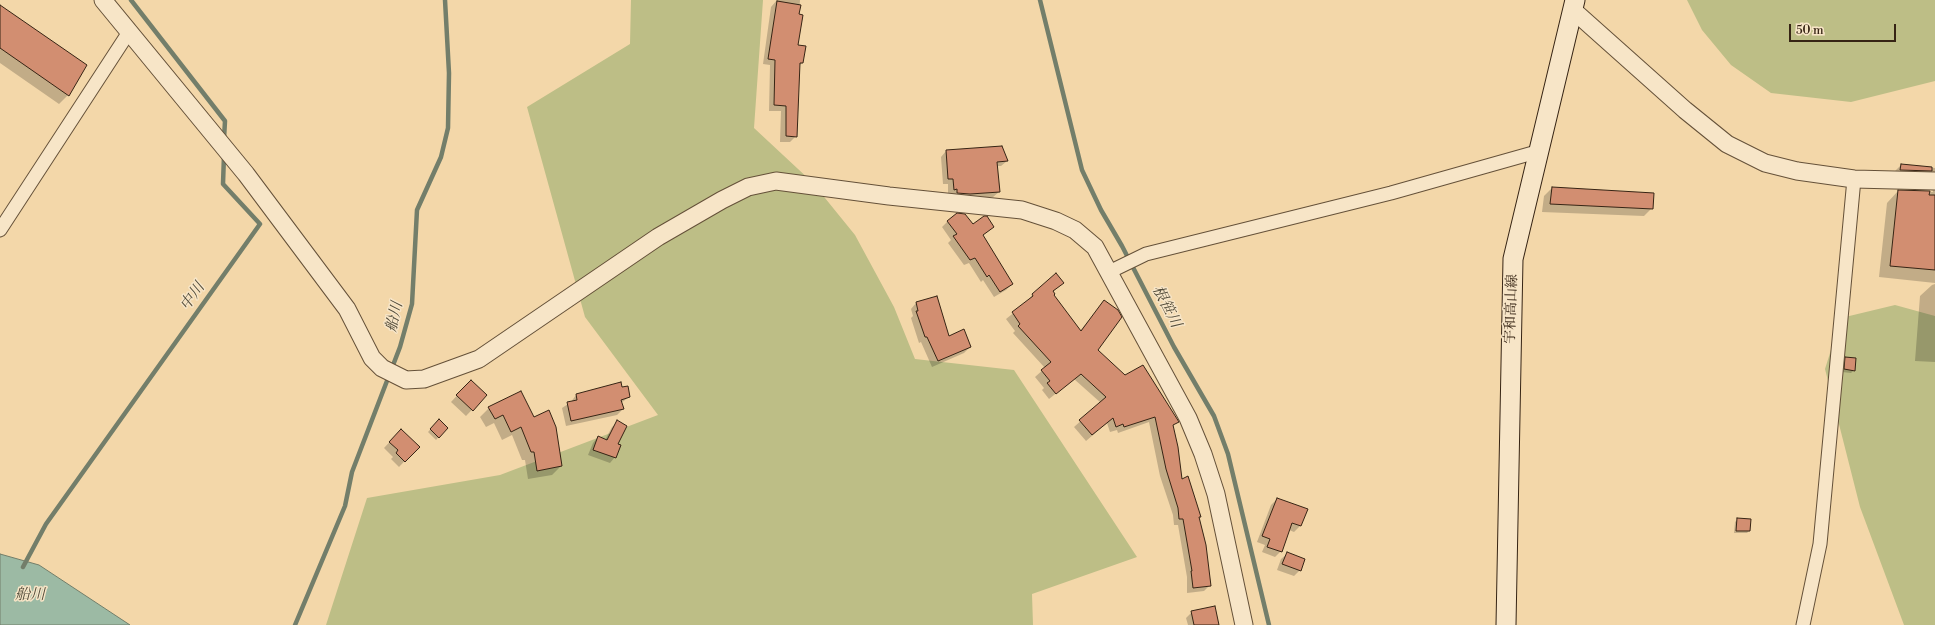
<!DOCTYPE html>
<html>
<head>
<meta charset="utf-8">
<style>
	body { margin:0 }
	#map { position:relative; width:1935px; height:625px; overflow:hidden; background:#f3d7a9; font-family:"Libre Bodoni",serif }
	canvas { display:block }
	.scale { position:absolute; left:1789px; top:24px; width:107px; height:18px; box-sizing:border-box; border:2px solid #362414; border-top:0; padding-left:5px; font-size:12px; line-height:14px; white-space:nowrap; color:#362414; -webkit-text-stroke:3px #f7e5c7; paint-order:stroke }
</style>
</head>
<body>
<div id="map">
<canvas width="1935" height="625"></canvas>
<div class="scale">50 m</div>
</div>
<script>
const g = document.querySelector('canvas').getContext('2d');
g.lineJoin = 'round';
function paint(path, color) {
  g.fillStyle = color;
  g.fill(path, 'evenodd');
}
function poly(rows) {
  const path = new Path2D();
  for (const r of rows) {
    path.moveTo(r[0], r[1]);
    for (let i = 2; i < r.length; i += 2) path.lineTo(r[i], r[i + 1]);
  }
  return path;
}
function stroke(path, color, width, dash) {
  g.strokeStyle = color;
  g.lineWidth = width;
  g.lineCap = dash ? 'butt' : 'round';
  g.setLineDash(dash || []);
  g.stroke(path);
}
function drawText(font, color, halo, rows, align = 'center') {
  g.font = font + ' "Libre Bodoni","Noto Serif JP",serif';
  g.lineWidth = 3;
  g.setLineDash([]);
  g.textBaseline = 'middle';
  g.strokeStyle = halo;
  g.fillStyle = color;
  for (const [text, x, y, turn = 0] of rows) {
    g.save();
    g.translate(x, y);
    g.rotate((+turn || 0) * Math.PI / 180);
    g.textAlign = isNaN(turn) ? turn : align;
    if (halo) g.strokeText(text, 0, 0);
    g.fillText(text, 0, 0);
    g.restore();
  }
}
const green = poly([
	[631,0,763,0,754,128,812,182,855,235,894,307,915,359,1014,370,1137,557,1032,594,1033,625,326,625,367,498,500,475,658,415,585,317,527,107,630,44],
	[1687,0,1935,0,1935,81,1851,102,1771,93,1731,65,1702,30],
	[1895,305,1935,316,1935,625,1904,625,1860,507,1825,369,1841,318]
]);
const water = poly([
	[0,554,39,565,130,625,0,625,0,554]
]);
const shadow = poly([
	[777,0,800,0,797,46,802,63,798,67,796,136,790,142,780,142,781,111,769,111,770,65,763,64,771,7],
	[0,6,86,66,68,95,59,104,0,63],
	[946,151,1007,161,1001,166,997,166,999,192,993,197,963,200,948,195,948,184,943,184,941,157],
	[1901,165,1935,168,1935,283,1879,277,1887,203,1898,191,1933,192,1932,188,1889,177],
	[1552,188,1652,208,1644,216,1542,212,1544,196],
	[948,221,972,226,993,227,982,236,1012,284,1006,290,994,297,983,280,981,282,969,263,964,265,948,243,951,240,942,227],
	[1063,283,1053,292,1052,295,1080,331,1104,301,1096,350,1177,421,1172,426,1181,480,1200,517,1199,518,1210,585,1204,591,1187,593,1187,577,1178,525,1174,525,1173,515,1160,476,1149,422,1118,433,1117,430,1110,432,1107,423,1086,441,1074,427,1101,403,1074,379,1049,399,1042,390,1044,388,1035,377,1045,368,1013,333,1015,331,1006,319,1027,302,1033,294],
	[1935,284,1935,362,1915,361,1920,296,1932,285],
	[916,303,949,337,970,347,964,353,932,367,921,342,919,343,911,318,913,316,911,309],
	[1846,358,1854,370,1851,373,1842,372,1843,360],
	[465,387,486,395,466,416,451,402],
	[576,395,629,397,621,403,623,409,617,415,566,426,562,408,571,402],
	[489,408,534,418,561,466,552,475,528,479,525,460,522,460,512,435,502,440,494,423,486,427,480,417],
	[439,420,447,428,436,440,428,432],
	[618,422,615,457,610,463,588,455,593,443,598,437,605,440,612,427],
	[401,430,418,447,399,467,391,459,393,457,384,448],
	[1277,499,1306,510,1300,526,1294,532,1289,530,1281,551,1275,557,1262,552,1265,545,1257,542,1271,505],
	[1737,520,1749,531,1747,533,1734,533,1735,522],
	[1287,554,1300,570,1294,576,1277,570,1281,559],
	[1192,612,1218,625,1188,625,1186,618]
]);
const stream = poly([
	[131,0,225,121,224,139],
	[1040,0,1082,170,1101,210,1122,246,1174,347,1214,416,1228,454,1269,625],
	[23,567,46,524,260,224,223,184,224,155],
	[295,625,345,506,352,472,400,347,412,304,417,210,441,157,448,128,449,73,445,0]
]);
const building = poly([
	[777,1,801,5,799,14,803,15,798,45,806,46,803,63,800,63,797,137,786,136,786,106,774,105,775,60,768,59,777,1],
	[0,5,87,65,69,96,0,48,0,5],
	[1002,146,1008,161,997,162,1000,192,970,194,957,193,957,189,954,190,953,179,948,179,946,150,1002,146],
	[1901,164,1932,167,1932,171,1900,170,1901,164],
	[1552,187,1654,193,1653,209,1550,204,1552,187],
	[1898,190,1930,191,1929,195,1935,195,1935,270,1890,266,1898,190],
	[957,213,965,214,973,224,984,216,987,216,994,227,983,235,1013,284,1000,292,989,275,987,277,975,258,970,260,953,236,957,234,947,221,957,213],
	[1056,273,1064,283,1053,291,1055,294,1054,295,1081,331,1104,300,1118,310,1122,317,1098,350,1125,375,1143,365,1179,422,1173,425,1178,447,1182,479,1188,476,1201,517,1199,517,1206,545,1211,586,1193,588,1191,571,1192,571,1183,519,1179,519,1178,508,1166,469,1155,417,1124,427,1123,424,1116,427,1113,418,1092,435,1079,420,1106,397,1081,374,1056,394,1047,383,1050,381,1041,370,1051,362,1018,326,1020,324,1012,312,1033,296,1032,294,1056,273],
	[937,296,949,336,964,329,971,347,938,361,927,337,925,337,916,311,918,311,916,302,937,296],
	[1845,357,1856,358,1855,371,1844,369,1845,357],
	[471,380,487,395,473,411,456,395,471,380],
	[621,382,622,387,628,386,630,397,621,400,624,409,571,421,567,402,577,400,576,394,621,382],
	[521,391,534,417,549,410,556,427,562,466,537,471,534,452,531,452,521,427,511,432,503,415,495,419,488,407,521,391],
	[439,419,448,428,439,438,430,429,439,419],
	[617,420,627,426,618,444,621,445,616,458,593,450,598,436,607,440,617,420],
	[401,429,420,447,405,462,396,453,398,450,389,442,401,429],
	[1277,498,1308,509,1301,526,1292,523,1282,552,1267,547,1270,539,1262,536,1277,498],
	[1737,518,1751,519,1750,531,1736,531,1737,518],
	[1287,552,1305,559,1301,571,1282,564,1287,552],
	[1215,606,1219,625,1194,625,1191,611,1215,606]
]);
const minor = poly([
	[0,230,129,32],
	[1109,272,1146,254,1391,193,1540,151],
	[1803,625,1820,544,1854,179]
]);
const tertiary = poly([
	[103,0,246,174,347,309,372,358,382,368,406,380,424,379,479,359,658,237,722,200,748,187,776,181,889,196,1022,210,1056,221,1075,230,1095,247,1188,418,1203,454,1216,494,1244,625],
	[1574,11,1685,110,1727,144,1765,163,1797,171,1854,179,1935,181]
]);
const secondary = poly([
	[1506,625,1513,259,1575,0]
]);
const streetNames = [
	["宇和高山線",1512,309,-88]
];
const waterNames = [
	["中川",193,297,-55],
	["根笹川",1166,307,63],
	["船川",395,317,-77],
	["船川",30,595]
];
paint(green, '#bdbe86');
paint(water, '#9cbaa4');
stroke(water, '#737e6a', 1);
paint(shadow, '#0003');
stroke(stream, '#737e6a', 4.5);
paint(building, '#d28e71');
stroke(building, '#362414', 1);
stroke(minor, '#655139', 15);
stroke(tertiary, '#655139', 19);
stroke(secondary, '#362414', 21);
stroke(minor, '#f7e5c7', 13);
stroke(tertiary, '#f7e5c7', 17);
stroke(secondary, '#f7e5c7', 19);
drawText('14px', '#362414', '#f7e5c7', streetNames);
drawText('italic 15px', '#504a38', '#f7e5c7', waterNames);
</script>
</body>
</html>
